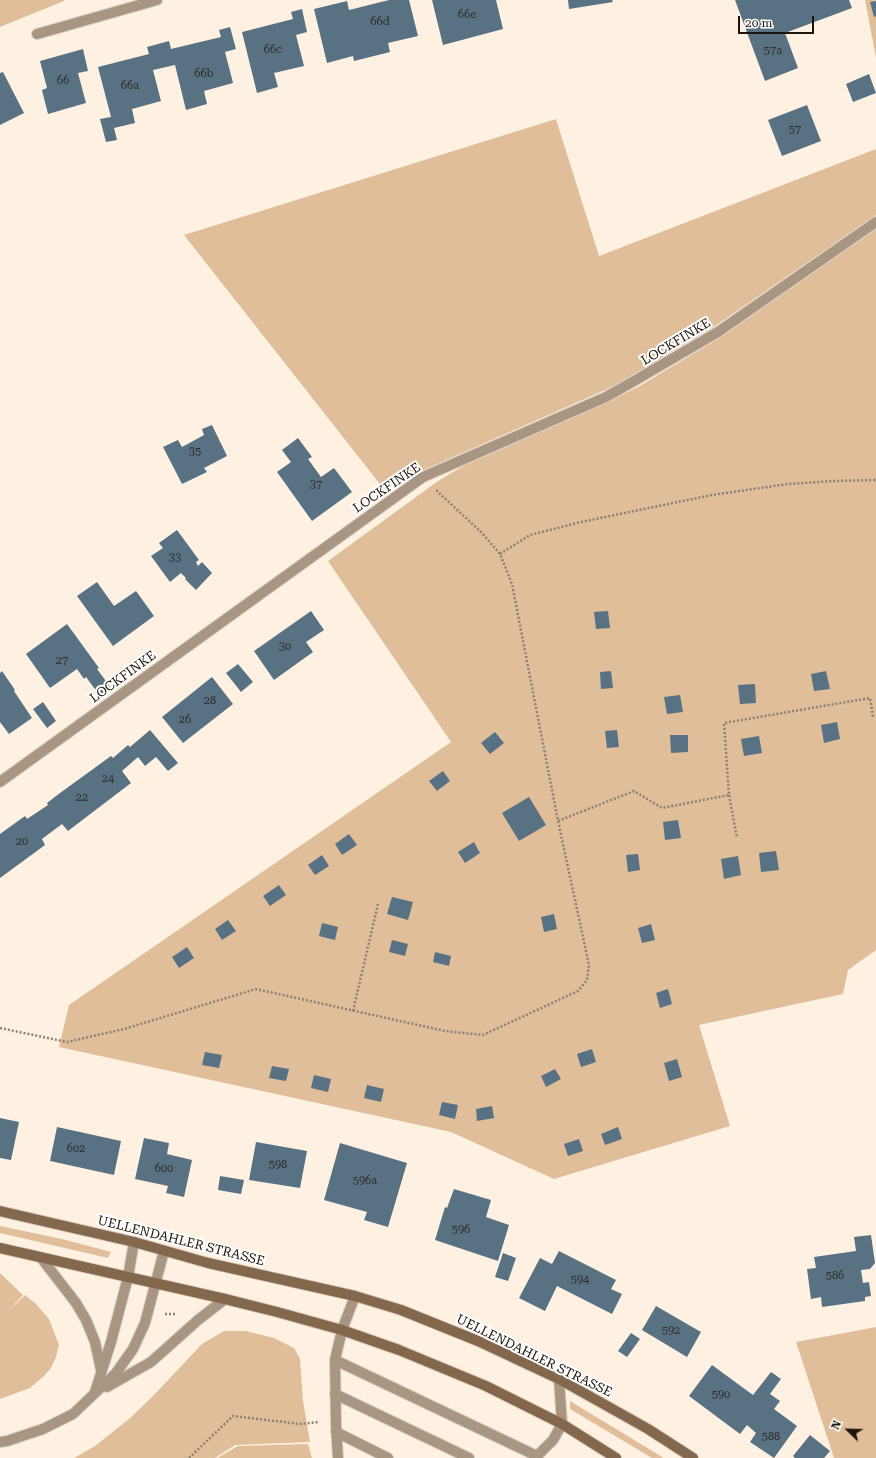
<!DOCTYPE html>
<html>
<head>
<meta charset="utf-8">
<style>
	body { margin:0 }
	#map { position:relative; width:876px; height:1458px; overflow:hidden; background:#fff1e2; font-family:"Roboto Serif",serif }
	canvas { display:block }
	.north { position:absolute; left:828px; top:1410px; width:40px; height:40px; -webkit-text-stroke:3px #fff; paint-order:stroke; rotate:293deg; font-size:11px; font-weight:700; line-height:16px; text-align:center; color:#1d150c }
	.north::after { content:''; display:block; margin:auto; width:14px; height:18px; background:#1d150c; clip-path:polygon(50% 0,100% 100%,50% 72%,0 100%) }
	.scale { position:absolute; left:738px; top:16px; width:76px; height:18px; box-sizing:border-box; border:2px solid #1d150c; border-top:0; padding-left:5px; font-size:12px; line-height:14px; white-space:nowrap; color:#1d150c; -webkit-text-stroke:3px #fff; paint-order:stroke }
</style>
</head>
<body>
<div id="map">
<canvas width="876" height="1458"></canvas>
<div class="north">N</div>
<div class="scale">20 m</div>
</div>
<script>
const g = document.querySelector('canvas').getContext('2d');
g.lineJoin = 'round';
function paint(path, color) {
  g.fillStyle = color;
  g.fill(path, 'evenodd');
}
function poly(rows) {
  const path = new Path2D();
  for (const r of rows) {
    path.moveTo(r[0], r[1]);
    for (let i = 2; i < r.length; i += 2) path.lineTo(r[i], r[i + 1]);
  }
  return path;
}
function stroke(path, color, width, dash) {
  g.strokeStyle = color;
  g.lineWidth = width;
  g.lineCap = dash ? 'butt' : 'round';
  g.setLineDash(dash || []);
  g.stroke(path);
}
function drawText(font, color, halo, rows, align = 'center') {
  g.font = font + ' "Roboto Serif",serif';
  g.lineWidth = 4;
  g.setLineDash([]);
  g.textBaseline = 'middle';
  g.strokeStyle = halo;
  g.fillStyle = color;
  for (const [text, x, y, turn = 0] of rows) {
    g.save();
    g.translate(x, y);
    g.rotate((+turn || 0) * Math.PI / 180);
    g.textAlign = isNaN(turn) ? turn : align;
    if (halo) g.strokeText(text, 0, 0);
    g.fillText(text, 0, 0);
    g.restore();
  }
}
const green = poly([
	[0,0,64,0,64,1,0,27],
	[865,0,876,0,876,58],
	[556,119,599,256,876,149,876,215,715,326,614,386,383,488,184,235],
	[876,229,876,950,848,970,843,994,699,1025,730,1126,554,1179,451,1132,59,1047,69,1005,451,742,328,561,438,481,463,466,603,404,638,387,721,337],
	[0,1226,62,1239,111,1252,108,1258,0,1233],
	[0,1273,23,1295,6,1313,25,1295,36,1304,49,1319,59,1345,56,1357,51,1368,44,1376,30,1388,0,1399],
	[876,1327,876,1458,834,1458,796,1342],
	[224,1331,246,1331,274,1338,294,1348,300,1359,303,1401,310,1442,235,1445,215,1458,74,1458,95,1446,129,1419,153,1396,202,1344],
	[570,1401,659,1455,663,1458,652,1458,570,1409],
	[308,1444,312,1458,217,1458,238,1446]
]);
const building = poly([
	[389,0,409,0,418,36,388,43,390,52,354,61,353,56,327,63,314,9,347,1,349,10],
	[432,0,496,0,503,29,443,45],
	[568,0,612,0,613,2,569,9],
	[735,0,849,0,852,8,785,33,798,68,765,81],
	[876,1,876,16,874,17,870,2],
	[302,9,307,32,296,35,304,66,274,73,278,87,257,93,242,32,293,19,291,12],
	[230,27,236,49,225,52,233,83,204,91,207,104,186,110,175,65,153,70,161,101,132,109,135,123,114,128,117,140,106,142,100,119,111,117,98,67,149,54,147,47,169,41,171,49,221,37,219,30],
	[83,49,88,71,78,73,86,103,48,114,42,90,47,88,40,61],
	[3,72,24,113,0,125,0,73],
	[869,74,876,93,853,102,846,84],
	[807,105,821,141,782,156,768,120],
	[212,425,227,456,204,468,207,472,182,484,163,447,178,440,182,447,204,435,202,429],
	[298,438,312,457,308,459,321,477,334,468,352,492,312,521,277,472,291,462,282,450],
	[177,530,199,560,196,562,198,566,202,562,212,573,196,590,185,579,186,578,181,573,170,582,151,556,163,548,159,543],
	[97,582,114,606,136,591,154,616,113,646,77,596],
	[311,611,324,630,306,642,313,652,274,680,254,651],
	[608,611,610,628,596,629,594,612],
	[67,624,99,668,97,669,111,688,100,696,86,677,84,679,77,669,50,688,26,654],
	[238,664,253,682,241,692,226,673],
	[2,671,15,690,14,691,32,718,9,734,0,722,0,673],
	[611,671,613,688,601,689,600,672],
	[826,671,830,689,814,691,811,674],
	[212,677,233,704,183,743,162,717],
	[755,684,756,703,740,704,738,685],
	[680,695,683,712,667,714,664,697],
	[43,702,56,721,47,728,33,709],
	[837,722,840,739,824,743,821,725],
	[150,730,178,763,168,771,156,757,145,766,138,757,122,771,131,783,68,831,62,824,42,839,45,845,0,878,0,834,25,816,27,819,48,805,47,803,60,793,111,756,113,758,128,745,130,747],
	[617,730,619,747,607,748,605,731],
	[495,732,504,743,490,754,481,743],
	[670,735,688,735,688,752,671,753],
	[759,736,762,753,744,756,741,739],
	[443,771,450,781,437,791,429,781],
	[529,797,546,825,519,841,502,813],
	[678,820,681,838,665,840,663,822],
	[349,834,357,845,342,855,335,844],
	[474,842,480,853,465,863,458,852],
	[776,851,779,870,761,872,759,853],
	[638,854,640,870,628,872,626,855],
	[322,855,329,866,315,875,308,865],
	[738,856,741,875,724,879,721,859],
	[279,885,286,895,270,906,263,896],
	[392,897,413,902,408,920,387,914],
	[554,914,557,929,544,932,541,917],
	[228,920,236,931,222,940,215,929],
	[322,923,338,927,335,940,319,936],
	[651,924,655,940,642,943,638,928],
	[392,940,408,944,405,956,389,952],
	[187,947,194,958,179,968,172,957],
	[435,952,451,956,449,966,433,962],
	[668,989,672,1004,660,1008,656,993],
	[592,1049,596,1062,581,1067,577,1054],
	[205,1052,222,1055,219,1068,202,1065],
	[677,1059,682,1077,669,1081,664,1063],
	[272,1066,289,1069,286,1081,269,1078],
	[555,1069,561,1079,546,1087,541,1076],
	[314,1075,331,1079,328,1092,311,1088],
	[367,1085,384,1089,381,1102,364,1098],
	[442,1102,458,1105,455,1119,439,1115],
	[492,1106,494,1118,477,1121,476,1109],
	[0,1118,19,1122,11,1160,0,1158],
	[57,1127,121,1141,114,1175,50,1161],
	[618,1127,622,1139,605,1145,601,1134],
	[144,1138,169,1143,167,1154,192,1160,184,1197,166,1193,168,1186,135,1179],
	[579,1139,583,1151,568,1156,564,1144],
	[256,1142,307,1151,300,1188,249,1180],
	[340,1143,407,1163,388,1227,364,1220,367,1212,324,1200],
	[220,1176,244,1180,241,1194,218,1190],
	[454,1189,491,1200,486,1217,509,1225,498,1261,435,1240,445,1207,447,1208],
	[871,1235,875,1263,870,1269,861,1270,863,1283,869,1282,871,1296,865,1297,865,1301,822,1307,821,1297,811,1299,807,1269,816,1268,814,1257,856,1251,854,1237],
	[559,1251,616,1280,611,1289,622,1294,612,1314,557,1286,545,1311,519,1298,540,1258,552,1264],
	[503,1253,516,1258,508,1281,495,1277],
	[656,1306,701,1332,687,1357,642,1330],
	[631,1333,640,1339,627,1357,618,1351],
	[712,1365,753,1395,771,1372,781,1379,770,1394,780,1401,774,1409,797,1426,774,1458,750,1442,756,1433,747,1425,740,1434,689,1396],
	[810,1435,830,1451,824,1458,795,1458,793,1456]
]);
const path = poly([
	[500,554,530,535,581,522,712,495,788,484,834,481,876,480],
	[729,795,737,838],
	[558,821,634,791,662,808,729,795,724,723,870,698,873,717],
	[353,1011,378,904],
	[0,1028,67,1042,124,1029,256,989,445,1031,483,1035,578,991,587,980,589,965,558,821,512,584,500,554,481,532,436,490],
	[165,1314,176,1314],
	[189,1458,233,1416,300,1424,319,1422]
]);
const service = poly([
	[335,1360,537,1456],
	[335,1394,469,1458],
	[336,1432,388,1458],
	[338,1458,336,1425,335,1360,342,1330,355,1296],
	[535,1458,553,1440,562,1424,559,1379]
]);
const minor = poly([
	[37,34,157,0],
	[0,782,423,477,606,397,634,381,718,332,876,222]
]);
const tertiary = poly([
	[42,1259,76,1303,86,1320,95,1342,101,1370],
	[107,1387,151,1362,198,1320,225,1299],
	[95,1392,111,1342,128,1277,134,1242],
	[0,1442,7,1441,43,1429,73,1414,116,1373,133,1349,145,1323,164,1251]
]);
const secondary = poly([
	[0,1211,134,1242,208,1263,355,1296,401,1310,478,1341,559,1379,648,1429,693,1458],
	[0,1248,225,1299,277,1312,342,1330,399,1350,486,1386,562,1424,616,1458]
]);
const numberNames = [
	["66e",467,15],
	["66d",380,22],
	["66c",273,50],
	["57a",773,51],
	["66b",204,74],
	["66",63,81],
	["66a",130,86],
	["57",795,130],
	["35",195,452],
	["37",316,485],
	["33",175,558],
	["30",285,647],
	["27",62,661],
	["28",210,701],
	["26",185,720],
	["24",108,779],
	["22",82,798],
	["20",22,842],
	["602",76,1149],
	["598",278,1165],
	["600",164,1169],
	["596a",365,1181],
	["596",461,1230],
	["586",835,1276],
	["594",580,1280],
	["592",671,1331],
	["590",721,1395],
	["588",771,1437]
];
const streetNames = [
	["LOCKFINKE",676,342,-31],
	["LOCKFINKE",387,488,-34],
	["LOCKFINKE",123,677,-36],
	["UELLENDAHLER STRASSE",181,1241,14],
	["UELLENDAHLER STRASSE",534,1356,26]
];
paint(green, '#e0be9a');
paint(building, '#587283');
stroke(service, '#dbcec0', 12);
stroke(minor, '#dbcec0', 12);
stroke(tertiary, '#dbcec0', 12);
stroke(secondary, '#dbcec0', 12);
stroke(path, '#8c8175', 2.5, [2, 2]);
stroke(service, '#a89582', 10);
stroke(minor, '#a89582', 10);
stroke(tertiary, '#a89582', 10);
stroke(secondary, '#83684d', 10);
drawText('11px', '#2c2c2a', null, numberNames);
drawText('13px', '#1d150c', '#fff', streetNames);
</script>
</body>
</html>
